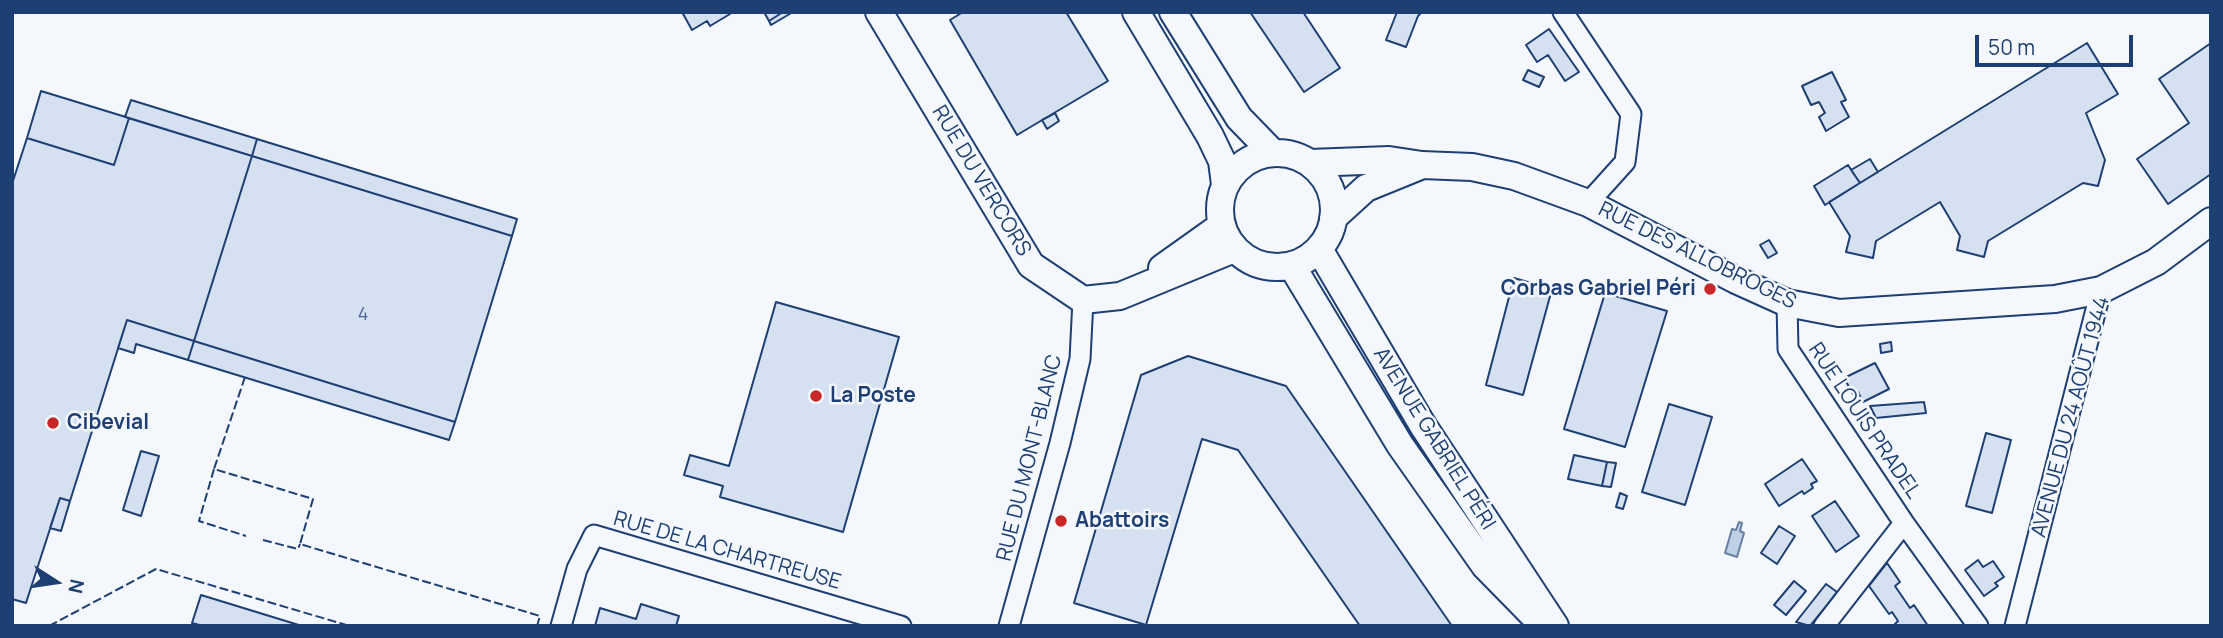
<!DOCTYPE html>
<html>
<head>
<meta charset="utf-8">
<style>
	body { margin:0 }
	#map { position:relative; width:2223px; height:638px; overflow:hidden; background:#f4f7fb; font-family:Manrope,sans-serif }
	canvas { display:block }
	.frame { position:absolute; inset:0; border:14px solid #1d3f73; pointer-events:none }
	.north { position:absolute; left:21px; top:547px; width:70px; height:70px; -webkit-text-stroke:5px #f4f7fb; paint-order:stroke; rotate:102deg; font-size:19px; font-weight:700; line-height:28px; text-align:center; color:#1d3f73 }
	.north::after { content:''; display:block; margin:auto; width:24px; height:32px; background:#1d3f73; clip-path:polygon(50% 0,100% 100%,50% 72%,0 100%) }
	.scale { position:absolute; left:1975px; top:35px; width:158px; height:32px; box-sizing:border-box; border:4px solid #1d3f73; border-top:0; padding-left:9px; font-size:21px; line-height:24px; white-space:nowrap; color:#1d3f73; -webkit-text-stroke:5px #f4f7fb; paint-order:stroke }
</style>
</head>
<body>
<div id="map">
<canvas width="2223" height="638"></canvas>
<div class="frame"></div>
<div class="north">N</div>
<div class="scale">50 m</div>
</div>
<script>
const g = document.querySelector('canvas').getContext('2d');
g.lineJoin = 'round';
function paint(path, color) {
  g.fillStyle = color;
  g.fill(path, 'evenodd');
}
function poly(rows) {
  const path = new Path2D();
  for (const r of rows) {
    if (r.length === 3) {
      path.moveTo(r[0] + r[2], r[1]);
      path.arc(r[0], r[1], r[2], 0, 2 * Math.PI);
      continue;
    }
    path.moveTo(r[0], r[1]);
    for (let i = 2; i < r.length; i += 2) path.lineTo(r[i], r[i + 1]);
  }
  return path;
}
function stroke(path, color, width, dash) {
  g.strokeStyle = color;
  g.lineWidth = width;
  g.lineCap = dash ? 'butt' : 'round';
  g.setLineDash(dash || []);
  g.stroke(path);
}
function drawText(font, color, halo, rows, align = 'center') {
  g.font = font + ' Manrope,sans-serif';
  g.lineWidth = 5;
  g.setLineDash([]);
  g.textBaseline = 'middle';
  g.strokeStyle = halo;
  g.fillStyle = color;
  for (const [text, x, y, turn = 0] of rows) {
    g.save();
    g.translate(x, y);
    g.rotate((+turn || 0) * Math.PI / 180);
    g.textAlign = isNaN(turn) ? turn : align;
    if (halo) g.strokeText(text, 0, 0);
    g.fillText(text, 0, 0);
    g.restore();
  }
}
const water = poly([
	[1739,522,1742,523,1740,531,1744,533,1737,557,1725,553,1732,529,1736,530,1739,522]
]);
const building = poly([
	[682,12,729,12,730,14,710,26,707,21,692,30,682,12],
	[764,12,783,12,769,21,764,12],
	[783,12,793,12,771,25,769,21,783,12],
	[963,12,1066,12,1108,81,1017,135,950,20,963,12],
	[1250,12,1303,12,1340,68,1304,92,1250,12],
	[1397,12,1422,12,1418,16,1406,47,1386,40,1397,12],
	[1549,29,1579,72,1565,81,1548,55,1537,62,1526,45,1549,29],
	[2087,43,2118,94,2086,113,2105,160,2098,186,2083,183,1988,241,1984,257,1957,250,1960,236,1940,202,1876,241,1873,258,1846,252,1850,236,1829,202,2087,43],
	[2211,43,2211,174,2168,204,2137,159,2189,123,2159,79,2211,43],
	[1528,70,1544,77,1539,87,1523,80,1528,70],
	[1832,72,1846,100,1841,102,1849,117,1826,131,1819,117,1825,113,1819,102,1811,105,1802,86,1832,72],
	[41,91,129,118,114,165,27,138,41,91],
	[131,100,257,139,252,156,125,117,131,100],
	[1055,113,1059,121,1047,129,1042,120,1055,113],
	[129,118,252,156,194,341,127,320,70,501,60,498,26,603,12,599,12,184,27,138,114,165,129,118],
	[257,139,517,219,512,236,252,156,257,139],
	[252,156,512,236,455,422,194,341,252,156],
	[1870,159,1878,172,1860,183,1851,170,1870,159],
	[1848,165,1860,183,1825,205,1814,186,1848,165],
	[1769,240,1777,253,1768,258,1760,245,1769,240],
	[1514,278,1552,289,1523,395,1486,385,1514,278],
	[1605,293,1667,311,1625,447,1564,429,1605,293],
	[776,302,899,337,843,532,720,497,723,486,684,475,690,455,729,466,776,302],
	[127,320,194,341,188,360,136,344,134,353,118,348,127,320],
	[194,341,455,422,449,440,188,360,194,341],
	[1891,342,1892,351,1881,353,1880,344,1891,342],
	[1188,356,1286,386,1452,626,1360,626,1238,450,1202,439,1146,625,1074,603,1141,375,1188,356],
	[1875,363,1889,389,1863,402,1858,392,1853,394,1844,378,1875,363],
	[1924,402,1926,413,1876,418,1870,406,1924,402],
	[1669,404,1712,417,1685,505,1642,492,1669,404],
	[1986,433,2011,440,1992,513,1966,506,1986,433],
	[141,451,159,456,141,516,123,510,141,451],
	[1574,455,1607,462,1602,486,1568,479,1574,455],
	[1802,459,1817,481,1811,484,1813,488,1804,494,1802,491,1779,506,1765,484,1802,459],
	[1607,462,1616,463,1611,487,1602,486,1607,462],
	[1620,493,1627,496,1623,509,1616,507,1620,493],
	[60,498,70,501,61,531,50,528,60,498],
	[1835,501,1859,536,1836,552,1812,516,1835,501],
	[1779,526,1795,536,1777,564,1761,553,1779,526],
	[1978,560,1983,567,1993,561,2004,577,1995,583,1998,586,1984,596,1965,570,1978,560],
	[1887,563,1900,582,1895,586,1910,608,1914,605,1928,626,1896,626,1895,624,1898,621,1892,612,1889,614,1869,586,1887,563],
	[1794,581,1806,591,1786,615,1774,605,1794,581],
	[1826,584,1837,592,1823,610,1810,626,1796,622,1826,584],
	[201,595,302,626,203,626,192,623,201,595],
	[641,604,679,616,676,626,595,626,600,608,636,619,641,604]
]);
const street = poly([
	[1563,12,1631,114,1625,162,1588,203],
	[1787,303,1788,349,1904,523,1978,626],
	[561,626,577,569,594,535,901,626],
	[1009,626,1060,443,1080,359,1083,300],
	[1824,626,1904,523],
	[2015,626,2101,290]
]);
const secondary = poly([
	[879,12,1031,265,1083,300,1120,296,1234,249],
	[1136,12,1210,136,1222,161,1225,185],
	[1173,12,1239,118,1273,153],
	[1277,210,57],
	[1310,163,1389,160,1422,165,1472,167,1514,176,1588,203,1736,280,1787,303,1839,313,2055,299,2101,290,2156,262,2211,221],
	[1333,218,1366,188,1420,166],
	[1319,249,1422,424,1555,626],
	[1292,266,1400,445,1485,566,1535,617],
	[1162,268,1221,226]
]);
const fence = poly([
	[245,377,214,469,313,499,300,544,540,616,537,626],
	[214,469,199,521,246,536],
	[263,540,298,549,300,544],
	[49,626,156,569,350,626]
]);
const markers = [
	[1710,289,7,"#c62828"],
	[816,396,7,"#c62828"],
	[53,423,7,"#c62828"],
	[1061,521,7,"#c62828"]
];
const numberNames = [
	["4",363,315]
];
const streetNames = [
	["RUE DU VERCORS",981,181,59],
	["RUE DES ALLOBROGES",1697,256,26],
	["AVENUE DU 24 AOÛT 1944",2071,417,-75],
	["RUE LOUIS PRADEL",1864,421,56],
	["AVENUE GABRIEL PÉRI",1434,439,58],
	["RUE DU MONT-BLANC",1030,458,-76],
	["RUE DE LA CHARTREUSE",727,551,16]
];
const poiNames = [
	["Corbas Gabriel Péri",1696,289,"right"],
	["La Poste",830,396],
	["Cibevial",67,423],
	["Abattoirs",1075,521]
];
paint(water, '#bed0e5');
stroke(water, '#687fa3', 2);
paint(building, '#d5e0f0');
stroke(building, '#1d3f73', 2);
stroke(street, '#1d3f73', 23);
stroke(secondary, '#1d3f73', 30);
stroke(street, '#f4f7fb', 19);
stroke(secondary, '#f4f7fb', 26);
stroke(fence, '#1d3f73', 2, [9, 3.5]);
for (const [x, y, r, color] of markers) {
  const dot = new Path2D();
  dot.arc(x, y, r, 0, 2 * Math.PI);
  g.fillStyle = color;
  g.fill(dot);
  stroke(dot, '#f4f7fb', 2.5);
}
drawText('18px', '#4b6792', null, numberNames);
drawText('21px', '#1d3f73', '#f4f7fb', streetNames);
drawText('bold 21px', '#1d3f73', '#f4f7fb', poiNames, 'left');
</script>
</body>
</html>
